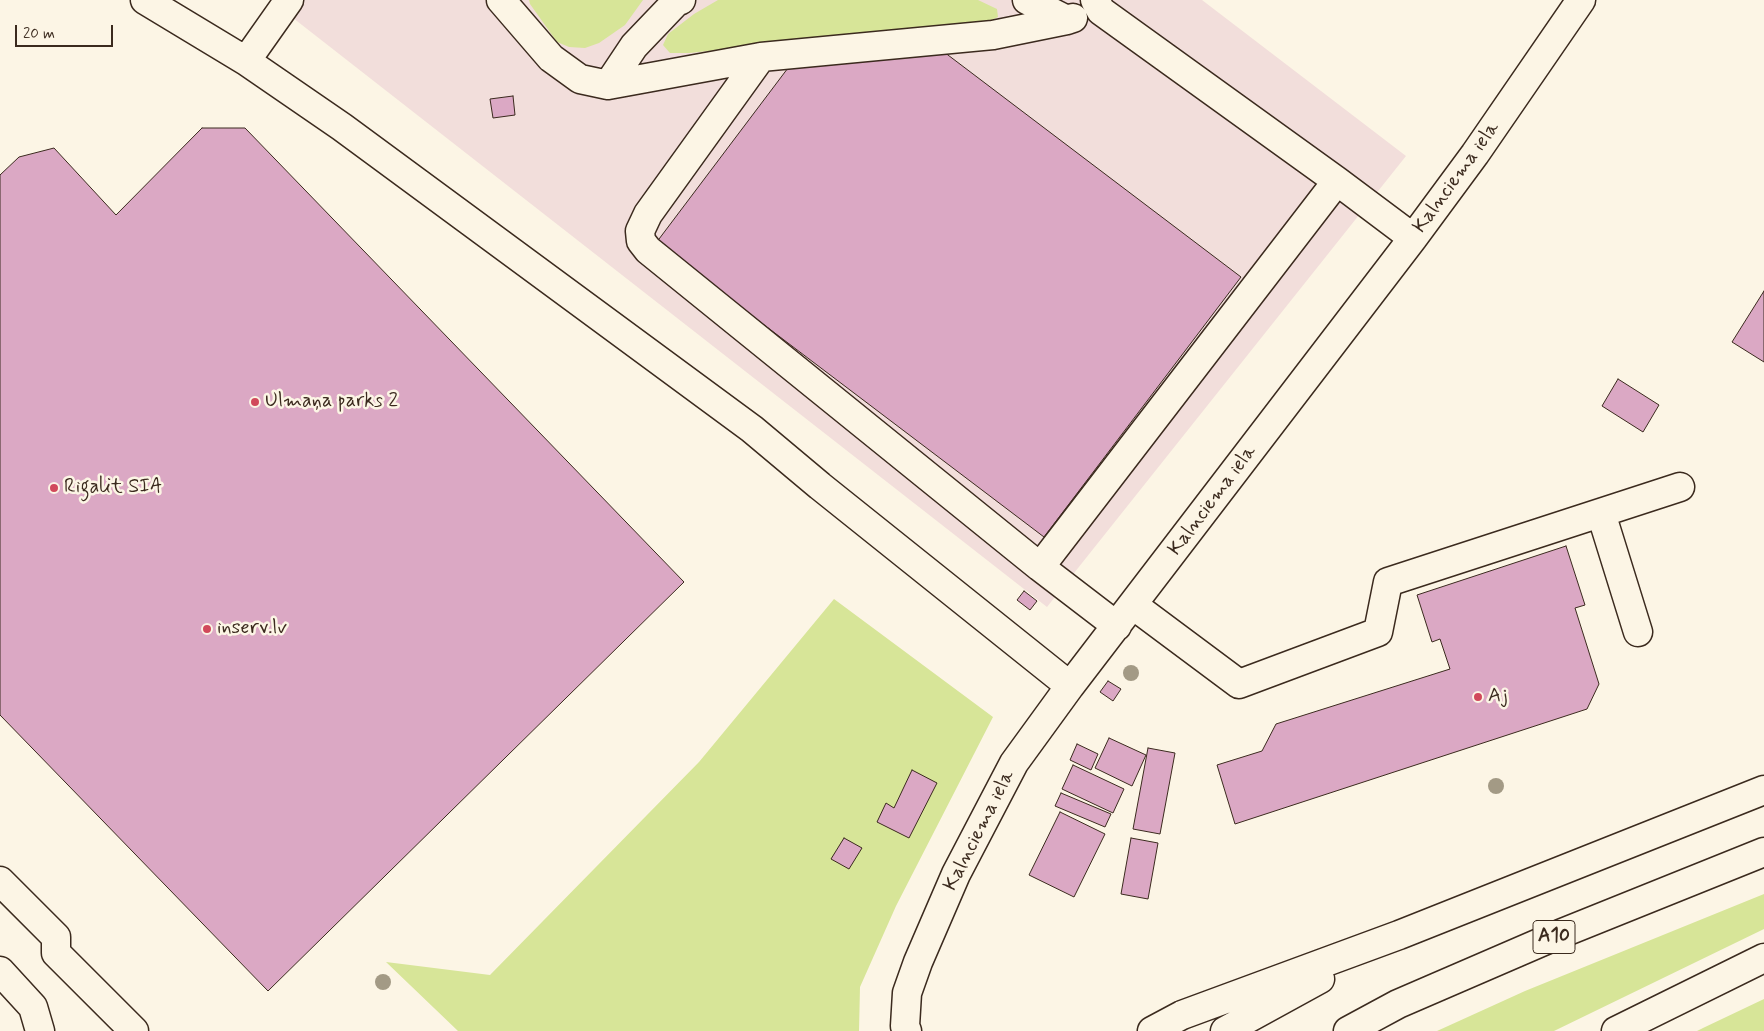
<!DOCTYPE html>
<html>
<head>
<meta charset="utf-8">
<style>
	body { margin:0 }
	#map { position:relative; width:1764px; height:1031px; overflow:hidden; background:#fcf5e5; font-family:Mynerve,sans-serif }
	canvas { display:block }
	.scale { position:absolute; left:15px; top:25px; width:98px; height:22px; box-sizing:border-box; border:2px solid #3b2a1e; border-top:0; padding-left:6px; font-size:15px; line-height:18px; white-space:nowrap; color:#3b2a1e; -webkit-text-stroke:4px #fcf5e5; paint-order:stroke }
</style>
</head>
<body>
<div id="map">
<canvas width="1764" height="1031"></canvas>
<div class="scale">20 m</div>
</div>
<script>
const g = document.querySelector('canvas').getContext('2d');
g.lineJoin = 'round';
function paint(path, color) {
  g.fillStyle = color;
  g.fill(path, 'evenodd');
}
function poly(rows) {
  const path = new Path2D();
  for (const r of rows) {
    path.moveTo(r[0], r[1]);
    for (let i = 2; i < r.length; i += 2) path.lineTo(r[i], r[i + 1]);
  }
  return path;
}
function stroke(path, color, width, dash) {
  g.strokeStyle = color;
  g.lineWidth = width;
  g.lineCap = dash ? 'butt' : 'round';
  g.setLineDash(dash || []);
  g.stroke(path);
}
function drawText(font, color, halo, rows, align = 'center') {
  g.font = font + ' Mynerve,sans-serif';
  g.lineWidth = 5;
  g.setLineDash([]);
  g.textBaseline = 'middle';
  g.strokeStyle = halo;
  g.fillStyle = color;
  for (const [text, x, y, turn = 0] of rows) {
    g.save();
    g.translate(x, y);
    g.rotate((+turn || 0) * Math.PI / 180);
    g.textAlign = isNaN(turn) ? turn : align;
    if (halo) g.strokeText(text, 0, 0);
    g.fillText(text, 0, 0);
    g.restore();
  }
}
const built = poly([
	[270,0,1202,0,1406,156,1047,607]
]);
const green = poly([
	[529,0,643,0,625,25,599,43,585,48,569,47,557,42,530,4],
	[718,0,978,0,997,9,998,17,985,23,689,53,670,53,663,45,668,34,694,14],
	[834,599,993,717,896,906,860,987,859,1031,458,1031,386,962,490,975,699,762],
	[1764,894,1764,929,1554,1031,1437,1031,1525,991],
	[1764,999,1764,1031,1697,1031,1703,1028]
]);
const building = poly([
	[944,52,1241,277,1044,537,656,243,791,64,944,52],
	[513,96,515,115,493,118,490,99,513,96],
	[202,128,245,128,684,582,268,991,0,715,0,175,19,157,54,148,116,215,202,128],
	[1764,291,1764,362,1732,342,1764,291],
	[1618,379,1659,405,1643,432,1602,406,1618,379],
	[1566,546,1585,605,1575,608,1599,684,1587,709,1235,824,1217,765,1262,751,1276,724,1450,669,1440,639,1432,642,1417,595,1566,546],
	[1024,591,1037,601,1030,610,1017,600,1024,591],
	[1108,681,1121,689,1113,701,1100,692,1108,681],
	[1109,738,1146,755,1132,786,1095,768,1109,738],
	[1077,744,1098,754,1091,770,1070,760,1077,744],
	[1148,748,1175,753,1160,834,1133,829,1148,748],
	[1073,765,1124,789,1113,813,1062,789,1073,765],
	[912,770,937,783,909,838,877,822,886,803,894,808,912,770],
	[1061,793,1111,814,1105,827,1055,806,1061,793],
	[1060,812,1105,834,1074,897,1029,875,1060,812],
	[844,838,862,848,849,869,831,859,844,838],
	[1131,838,1158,843,1148,899,1121,894,1131,838]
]);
const minor = poly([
	[145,0,246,61,342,127,752,429,820,486,1070,686],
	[501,0,551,58,580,79,608,85,761,57],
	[1027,0,1067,20,1073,18],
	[1095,0,1101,11,1337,181,1413,238],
	[1067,20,993,35,761,57,648,214,640,231,641,241,648,250,1040,567,1117,626],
	[246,61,289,0],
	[608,85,634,46,676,2,681,0],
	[1601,513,1638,632],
	[1040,567,1337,181],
	[1133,605,1239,684,1378,632,1388,582,1680,487],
	[0,881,56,937,56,953,134,1031],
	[0,971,33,1007,40,1031],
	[907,1031,905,1026,907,993,918,962,956,874,1014,763,1070,686,1413,238,1475,154,1581,0]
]);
const highway = poly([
	[1152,1031,1182,1015,1399,935,1764,790],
	[1225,1031,1320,979],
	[1348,1031,1398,1004,1560,934,1764,852],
	[1616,1031,1764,958]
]);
const trees = [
	[1131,673],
	[1496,786],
	[383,982]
];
const markers = [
	[255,402,5,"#d1495b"],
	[54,488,5,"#d1495b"],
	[207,629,5,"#d1495b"],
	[1478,697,5,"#d1495b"]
];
const shields = [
	[1554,937,42]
];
const shieldNames = [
	["A10",1554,937]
];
const streetNames = [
	["Kalnciema iela",1457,178,-54],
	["Kalnciema iela",1213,501,-53],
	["Kalnciema iela",980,831,-63]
];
const poiNames = [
	["Ulmaņa parks 2",265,402],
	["Rigalit SIA",64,488],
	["inserv.lv",217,629],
	["Aj",1488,697]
];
paint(built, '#f2dedb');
paint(green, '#d7e598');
paint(building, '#dba8c4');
stroke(building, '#3b2a1e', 1);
stroke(minor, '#3b2a1e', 31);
stroke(highway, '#3b2a1e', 31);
stroke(minor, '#fcf5e5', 28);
stroke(highway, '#fcf5e5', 28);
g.fillStyle = '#a39a85';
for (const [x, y] of trees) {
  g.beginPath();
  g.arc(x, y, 8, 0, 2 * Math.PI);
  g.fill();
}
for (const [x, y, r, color] of markers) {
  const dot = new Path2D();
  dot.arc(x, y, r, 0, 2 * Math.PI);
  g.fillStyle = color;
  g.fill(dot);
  stroke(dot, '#fcf5e5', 2);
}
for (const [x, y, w] of shields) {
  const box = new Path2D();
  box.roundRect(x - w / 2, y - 16.5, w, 33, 4);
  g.fillStyle = '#fcf5e5';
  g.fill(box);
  stroke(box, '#3b2a1e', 1);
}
drawText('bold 19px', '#3b2a1e', null, shieldNames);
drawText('20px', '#3b2a1e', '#fcf5e5', streetNames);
drawText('20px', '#3b2a1e', '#fcf5e5', poiNames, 'left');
</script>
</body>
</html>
